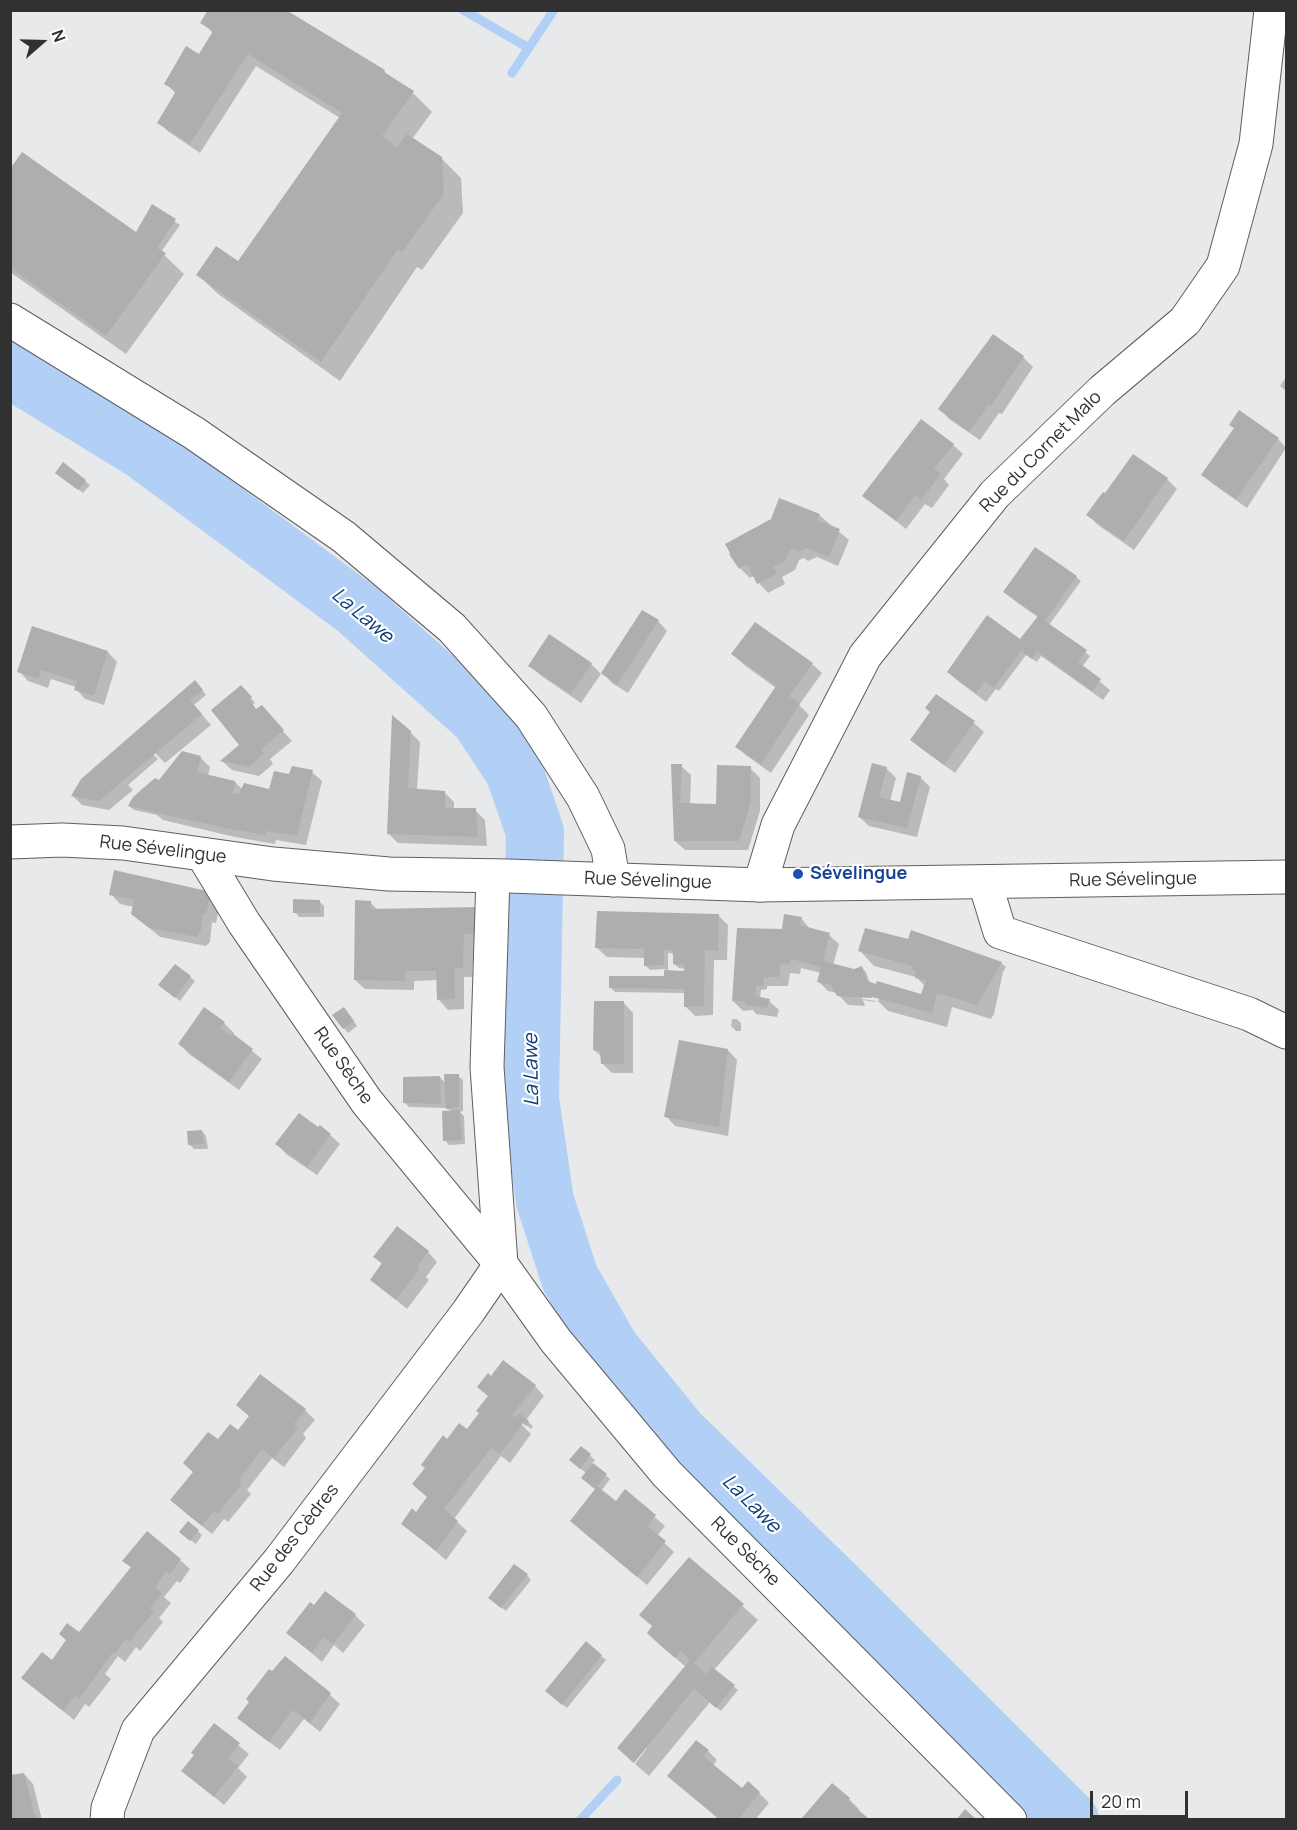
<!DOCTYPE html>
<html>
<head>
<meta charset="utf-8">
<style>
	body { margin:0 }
	#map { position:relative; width:1297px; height:1830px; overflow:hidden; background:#e8e9ea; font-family:Manrope,sans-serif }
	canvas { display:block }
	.frame { position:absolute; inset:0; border:12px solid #313131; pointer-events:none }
	.north { position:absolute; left:12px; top:12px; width:60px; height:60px; -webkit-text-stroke:4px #fff; paint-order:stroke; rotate:70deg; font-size:16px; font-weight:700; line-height:24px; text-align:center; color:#313131 }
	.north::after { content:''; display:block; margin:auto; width:21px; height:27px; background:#313131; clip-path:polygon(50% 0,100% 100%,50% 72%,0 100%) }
	.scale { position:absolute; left:1090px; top:1791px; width:98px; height:27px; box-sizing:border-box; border:3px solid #313131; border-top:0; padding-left:8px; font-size:18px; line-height:21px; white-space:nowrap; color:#313131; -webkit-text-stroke:4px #fff; paint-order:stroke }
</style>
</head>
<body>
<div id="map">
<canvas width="1297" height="1830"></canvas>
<div class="frame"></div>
<div class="north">N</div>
<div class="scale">20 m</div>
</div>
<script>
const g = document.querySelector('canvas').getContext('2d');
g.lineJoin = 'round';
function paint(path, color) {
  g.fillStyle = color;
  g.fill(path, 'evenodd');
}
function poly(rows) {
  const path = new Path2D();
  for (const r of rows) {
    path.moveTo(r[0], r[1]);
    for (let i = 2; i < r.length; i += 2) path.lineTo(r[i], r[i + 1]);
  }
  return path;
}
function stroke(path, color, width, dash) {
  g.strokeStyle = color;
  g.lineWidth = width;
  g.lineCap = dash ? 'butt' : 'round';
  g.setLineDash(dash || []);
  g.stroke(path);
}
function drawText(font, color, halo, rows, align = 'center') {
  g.font = font + ' Manrope,sans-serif';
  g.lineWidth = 4.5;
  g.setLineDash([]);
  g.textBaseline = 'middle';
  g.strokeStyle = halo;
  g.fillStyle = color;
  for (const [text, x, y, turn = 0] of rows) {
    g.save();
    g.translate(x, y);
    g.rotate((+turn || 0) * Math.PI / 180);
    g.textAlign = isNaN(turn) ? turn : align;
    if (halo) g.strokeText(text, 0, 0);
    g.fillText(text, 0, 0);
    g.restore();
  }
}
const shadow = poly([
	[202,22,384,71,391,79,413,93,432,112,412,139,441,158,461,178,463,213,422,270,417,267,340,381,218,294,198,275,238,263,340,118,256,66,200,153,169,132,159,123,176,94,166,83,199,56,213,33],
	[10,172,136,234,153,207,180,225,161,252,184,274,126,354,10,272],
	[994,336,1023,357,1033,367,1002,414,999,413,980,440,949,419,940,409],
	[1286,377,1286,391,1280,386],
	[1235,428,1278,439,1286,448,1247,508,1213,484,1203,475],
	[953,445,963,454,944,479,949,485,932,508,925,504,906,529,864,496],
	[1133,456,1167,479,1177,489,1134,550,1098,525,1088,515,1106,495],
	[62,477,85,481,90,485,83,493],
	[819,515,849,540,838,566,817,557,808,561,804,558,799,560,795,570,782,577,785,584,768,593,759,583,755,575,750,578,740,568],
	[1076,577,1081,581,1049,625,1090,656,1082,667,1110,690,1103,700,1041,656,1037,662,1026,655,999,691,996,689,986,702,958,681,948,672,1020,641,1039,618,1015,601,1005,591],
	[658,621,667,631,628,693,612,683,603,673],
	[33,628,108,652,117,662,104,705,85,699,76,689,76,687,51,679,48,688,28,681,19,671],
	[549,636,591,664,601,674,581,703,540,675,530,665],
	[733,654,812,664,822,673,799,705,809,715,771,773,747,756,737,747,776,688,743,664],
	[199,686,206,695,194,705,211,725,165,763,155,753,153,754,158,759,128,785,133,790,109,810,82,805,73,796],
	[245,691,255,703,252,705,257,711,281,729,292,741,270,759,273,764,259,776,232,770,222,761,241,745],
	[931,713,974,723,984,732,955,773,922,749,912,740],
	[410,732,420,742,417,790,444,792,454,802,454,810,475,810,485,820,487,846,398,843,388,833],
	[200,757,210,767,208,776,235,782,243,790,270,790,290,776,312,772,322,781,306,845,276,840,275,844,235,837,163,820,157,815,134,810,129,806,159,782],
	[681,766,691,775,690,804,718,805,750,768,760,778,760,811,748,850,685,850,675,841],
	[886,768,896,778,890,801,901,803,920,777,930,787,917,837,869,826,859,817],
	[210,893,220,903,216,923,212,922,210,942,206,946,160,937,133,914,134,907,120,904,111,894],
	[319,901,324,906,324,917,299,917,295,912],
	[370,902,378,910,478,909,483,938,474,937,472,977,464,977,464,1009,448,1010,439,1000,438,980,414,981,414,990,365,989,355,980],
	[719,916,728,925,727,960,714,960,713,1015,695,1016,685,1006,685,993,615,992,610,987,665,977,666,969,650,970,645,965,645,958,607,957,597,948],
	[668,953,674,954,674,964,679,968,686,969,684,972,668,972],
	[801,918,810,929,829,935,839,944,833,965,854,971,862,968,866,972,870,984,922,996,925,986,916,977,874,966,860,951,1001,963,1006,967,1003,972,994,1014,991,1019,952,1007,947,1027,888,1011,878,1001,879,998,862,996,862,999,876,1001,875,1002,863,1000,865,1006,848,1005,837,993,828,991,818,981,821,973,801,968,800,974,790,973,788,986,767,986,767,989,761,990,760,998,769,1001,779,1010,777,1017,756,1014,753,1010,743,1011,733,1001,783,930],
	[190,977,195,981,180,1001,165,989],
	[624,1003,633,1013,633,1073,612,1073,602,1063,602,1057,594,1050],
	[205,1009,224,1023,234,1033,232,1035,262,1059,239,1090,189,1054,180,1044],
	[349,1014,357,1026,348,1033,344,1028],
	[732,1019,737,1019,741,1023,741,1031,736,1031,731,1026],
	[728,1050,737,1060,728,1136,675,1126,666,1116],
	[458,1076,463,1080,463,1111,460,1112,464,1116,465,1144,449,1145,445,1140,452,1112,447,1108,409,1107,405,1103,440,1077,446,1084],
	[318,1129,330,1135,340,1144,317,1175,286,1154,277,1144],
	[202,1131,206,1136,208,1149,194,1149,190,1145],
	[428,1252,437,1262,426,1277,429,1280,407,1309,372,1280,383,1265,375,1257],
	[260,1376,305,1410,315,1420,303,1434,306,1438,284,1467,272,1458,247,1490,251,1494,228,1522,224,1519,212,1534,182,1510,218,1442,238,1432,250,1417,238,1405],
	[491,1378,535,1386,544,1396,526,1420,533,1426,531,1429,522,1422,521,1424,531,1434,510,1463,501,1456,454,1519,467,1531,446,1560,403,1524,416,1514,428,1498,447,1441,467,1431,480,1414,489,1397,479,1387],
	[581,1448,595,1460,592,1464,610,1479,601,1491,616,1503,625,1491,665,1526,657,1536,674,1552,647,1585,581,1530,596,1489,586,1473,576,1465],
	[198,1531,202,1535,196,1544,185,1536],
	[690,1559,758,1620,714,1670,738,1690,721,1711,710,1702,649,1776,635,1764,647,1748,645,1746,632,1762,619,1748,686,1667,658,1643],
	[180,1560,190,1569,180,1583,177,1581,164,1597,171,1603,159,1618,163,1622,140,1651,136,1647,125,1662,118,1656,105,1674,111,1679,89,1707,85,1704,74,1720,33,1687,52,1662,79,1634,132,1568,125,1561],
	[527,1575,531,1580,506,1611,494,1602],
	[314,1607,355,1615,365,1625,343,1653,334,1645,322,1662,288,1633],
	[601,1656,606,1660,567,1708,552,1696],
	[330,1695,340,1704,320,1732,304,1719,280,1750,249,1727,239,1718],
	[214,1725,249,1754,238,1768,247,1777,224,1805,183,1771,196,1756],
	[708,1751,717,1760,713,1766,742,1790,759,1793,769,1803,755,1820,720,1820,669,1776],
	[24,1774,33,1784,42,1820,10,1820],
	[832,1785,849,1799,859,1809,857,1811,868,1820,806,1820,804,1818]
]);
const stream = poly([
	[463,10,529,48],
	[512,73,554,10],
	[580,1820,617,1780]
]);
const river = poly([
	[10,369,142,450,357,609,479,718,514,771,535,832,530,1099,545,1201,570,1278,610,1348,678,1432,841,1591,1070,1820]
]);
const building = poly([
	[208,10,286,10,385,70,384,72,414,91,382,136,397,147,407,134,442,157,444,194,402,252,398,249,321,362,196,275,216,246,238,261,342,113,248,54,190,144,157,123,176,91,164,84,186,46,199,54,213,31,200,23],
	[22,152,136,232,152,204,176,219,157,248,166,253,106,336,10,268,10,169],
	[993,334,1024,356,991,406,989,404,969,432,938,409],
	[1239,410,1279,438,1236,499,1201,475,1234,428,1229,425],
	[921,419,954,444,934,469,941,474,921,500,915,495,896,521,862,496],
	[1133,454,1168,478,1124,541,1086,515,1103,492,1105,493],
	[63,462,86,480,78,490,55,473],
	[779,498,820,514,817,520,840,529,829,557,806,548,799,552,793,549,790,550,785,561,773,567,777,574,757,584,747,564,739,569,729,554,730,553,725,544,771,519],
	[1035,547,1077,576,1045,621,1087,650,1078,662,1101,679,1092,691,1037,651,1032,659,1021,651,994,688,985,681,976,693,947,672,987,615,1020,639,1038,616,1003,592],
	[642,610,659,620,617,685,601,673],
	[755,622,813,663,789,696,800,704,761,764,735,747,776,686,731,654],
	[32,626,108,651,94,696,74,690,77,681,41,670,38,679,17,672],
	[549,634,592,663,571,694,528,666],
	[195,680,203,690,190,700,202,714,99,801,71,796,81,779],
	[241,685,252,697,249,699,256,709,262,705,284,730,261,749,264,753,249,767,220,761,239,745,211,710],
	[936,694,975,721,944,765,910,740,930,712,925,708],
	[392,715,411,731,408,788,445,791,445,808,476,808,478,837,387,834],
	[182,751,201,756,197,772,235,781,233,793,239,794,244,783,269,789,274,771,289,774,292,766,313,770,297,836,266,831,265,835,224,828,128,806,133,797,155,778,159,780],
	[872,763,887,767,879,797,900,802,907,772,921,776,907,828,858,817],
	[671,764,682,764,680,803,716,804,717,765,751,766,751,801,739,841,674,841],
	[114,870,211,892,206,914,203,913,201,931,196,937,149,928,131,914,134,900,109,895],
	[293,899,320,900,320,913,293,913],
	[355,900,371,901,371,909,479,907,479,934,464,934,463,968,455,968,455,999,437,1000,436,971,405,971,405,981,354,980],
	[597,911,719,914,718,951,705,950,704,1006,684,1007,684,989,609,988,609,976,664,976,664,970,684,971,684,965,673,964,673,950,664,950,664,965,644,966,644,949,595,948],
	[784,914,802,917,800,925,830,933,823,961,854,969,862,966,867,981,876,984,877,981,921,994,926,980,915,978,916,971,912,970,912,966,858,951,865,928,908,939,911,930,1002,962,977,1005,937,993,932,1013,872,997,871,998,837,996,831,985,817,982,821,967,791,959,790,965,781,964,779,977,764,977,763,986,757,986,755,996,770,999,767,1008,745,1005,746,1001,732,1001,737,928,782,929],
	[175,964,191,976,175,998,158,985],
	[594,1001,624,1001,624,1064,601,1064,600,1051,593,1050],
	[204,1007,225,1022,221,1028,231,1036,232,1033,253,1049,229,1082,178,1044],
	[344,1007,354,1021,343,1029,332,1015],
	[679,1040,728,1049,719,1127,664,1117],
	[444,1074,459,1074,459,1107,446,1109],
	[440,1076,441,1104,403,1103,403,1077],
	[460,1110,462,1140,443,1141,442,1111],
	[299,1113,318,1127,320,1125,331,1134,307,1167,275,1144],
	[202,1130,204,1144,188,1145,187,1131],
	[397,1226,429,1251,417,1266,420,1269,396,1300,370,1280,382,1263,373,1257],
	[503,1360,536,1385,512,1415,515,1418,519,1413,529,1421,526,1426,523,1423,500,1454,491,1448,444,1509,458,1521,436,1551,401,1524,412,1508,416,1512,427,1497,412,1484,425,1468,421,1465,443,1435,447,1439,459,1423,467,1429,479,1413,476,1411,488,1396,477,1387,488,1373,491,1376],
	[260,1374,306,1409,294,1424,298,1428,274,1458,262,1449,239,1479,242,1483,218,1514,214,1511,202,1526,170,1500,193,1472,183,1463,208,1432,218,1439,230,1424,238,1430,249,1416,236,1405],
	[581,1446,591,1454,580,1469,569,1460],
	[593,1463,607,1474,597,1486,616,1501,625,1489,656,1515,647,1526,666,1541,637,1577,570,1521,595,1489,581,1478],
	[188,1521,199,1530,190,1541,179,1532],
	[147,1531,181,1559,170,1574,166,1572,155,1587,162,1593,150,1608,154,1611,142,1626,130,1642,126,1639,115,1653,113,1652,79,1699,75,1695,63,1711,21,1678,42,1652,52,1660,66,1640,59,1634,67,1623,79,1632,131,1567,122,1561],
	[689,1557,744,1604,694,1663,706,1674,712,1667,735,1685,716,1708,694,1689,634,1763,617,1748,690,1660,681,1651,675,1658,660,1645,647,1633,652,1626,639,1615],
	[514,1564,528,1574,501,1608,488,1598],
	[325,1591,356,1614,333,1644,324,1637,312,1653,286,1633,310,1602,314,1605],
	[586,1641,602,1655,562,1705,545,1691],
	[285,1656,331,1693,310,1723,293,1710,269,1742,237,1718,249,1702,246,1699,269,1669,272,1671],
	[214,1723,240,1743,228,1759,238,1766,214,1797,181,1771,194,1755,191,1753],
	[696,1740,709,1750,703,1756,742,1788,748,1781,760,1792,738,1820,720,1820,667,1776],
	[24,1773,36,1820,10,1820,10,1775],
	[832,1783,850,1798,848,1801,870,1820,802,1818],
	[965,1809,977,1820,956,1820]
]);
const minor = poly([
	[10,320,194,433,344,537,452,628,531,716,583,797,608,849,613,880],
	[203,855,244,923,367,1102,501,1264,556,1341,667,1474,1010,1820],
	[493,876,487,1067,501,1264],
	[985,883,1000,932,1249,1014,1286,1032],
	[760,885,778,825,865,656,995,494,1102,391,1185,321,1223,266,1256,144,1271,10],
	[107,1820,108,1808,138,1730,279,1561,468,1312,501,1264]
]);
const secondary = poly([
	[10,842,62,840,123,843,273,864,389,874,508,876,760,885,1286,877]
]);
const markers = [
	[798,874,6,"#1a4fb4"]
];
const streetNames = [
	["Rue du Cornet Malo",1041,452,-45],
	["Rue Sévelingue",163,850,7],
	["Rue Sévelingue",1133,880,-1],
	["Rue Sévelingue",648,881,2],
	["Rue Sèche",343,1066,55],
	["Rue des Cèdres",295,1538,-52],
	["Rue Sèche",745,1552,45]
];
const transitNames = [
	["Sévelingue",810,874]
];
const waterNames = [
	["La Lawe",362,616,40],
	["La Lawe",532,1070,-91],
	["La Lawe",751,1504,45]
];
paint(shadow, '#0003');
stroke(stream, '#b2cff5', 9);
stroke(river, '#b2cff5', 58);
paint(building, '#afadae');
stroke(minor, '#5e5f60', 35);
stroke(secondary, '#5e5f60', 35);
stroke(minor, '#fff', 33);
stroke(secondary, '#fff', 33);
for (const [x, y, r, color] of markers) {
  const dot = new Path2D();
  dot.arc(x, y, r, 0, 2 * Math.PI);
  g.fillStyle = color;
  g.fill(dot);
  stroke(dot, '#fff', 2);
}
drawText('18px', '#313131', '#fff', streetNames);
drawText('bold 18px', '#164399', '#fff', transitNames, 'left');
drawText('italic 20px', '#0e3d76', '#fff', waterNames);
</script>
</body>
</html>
